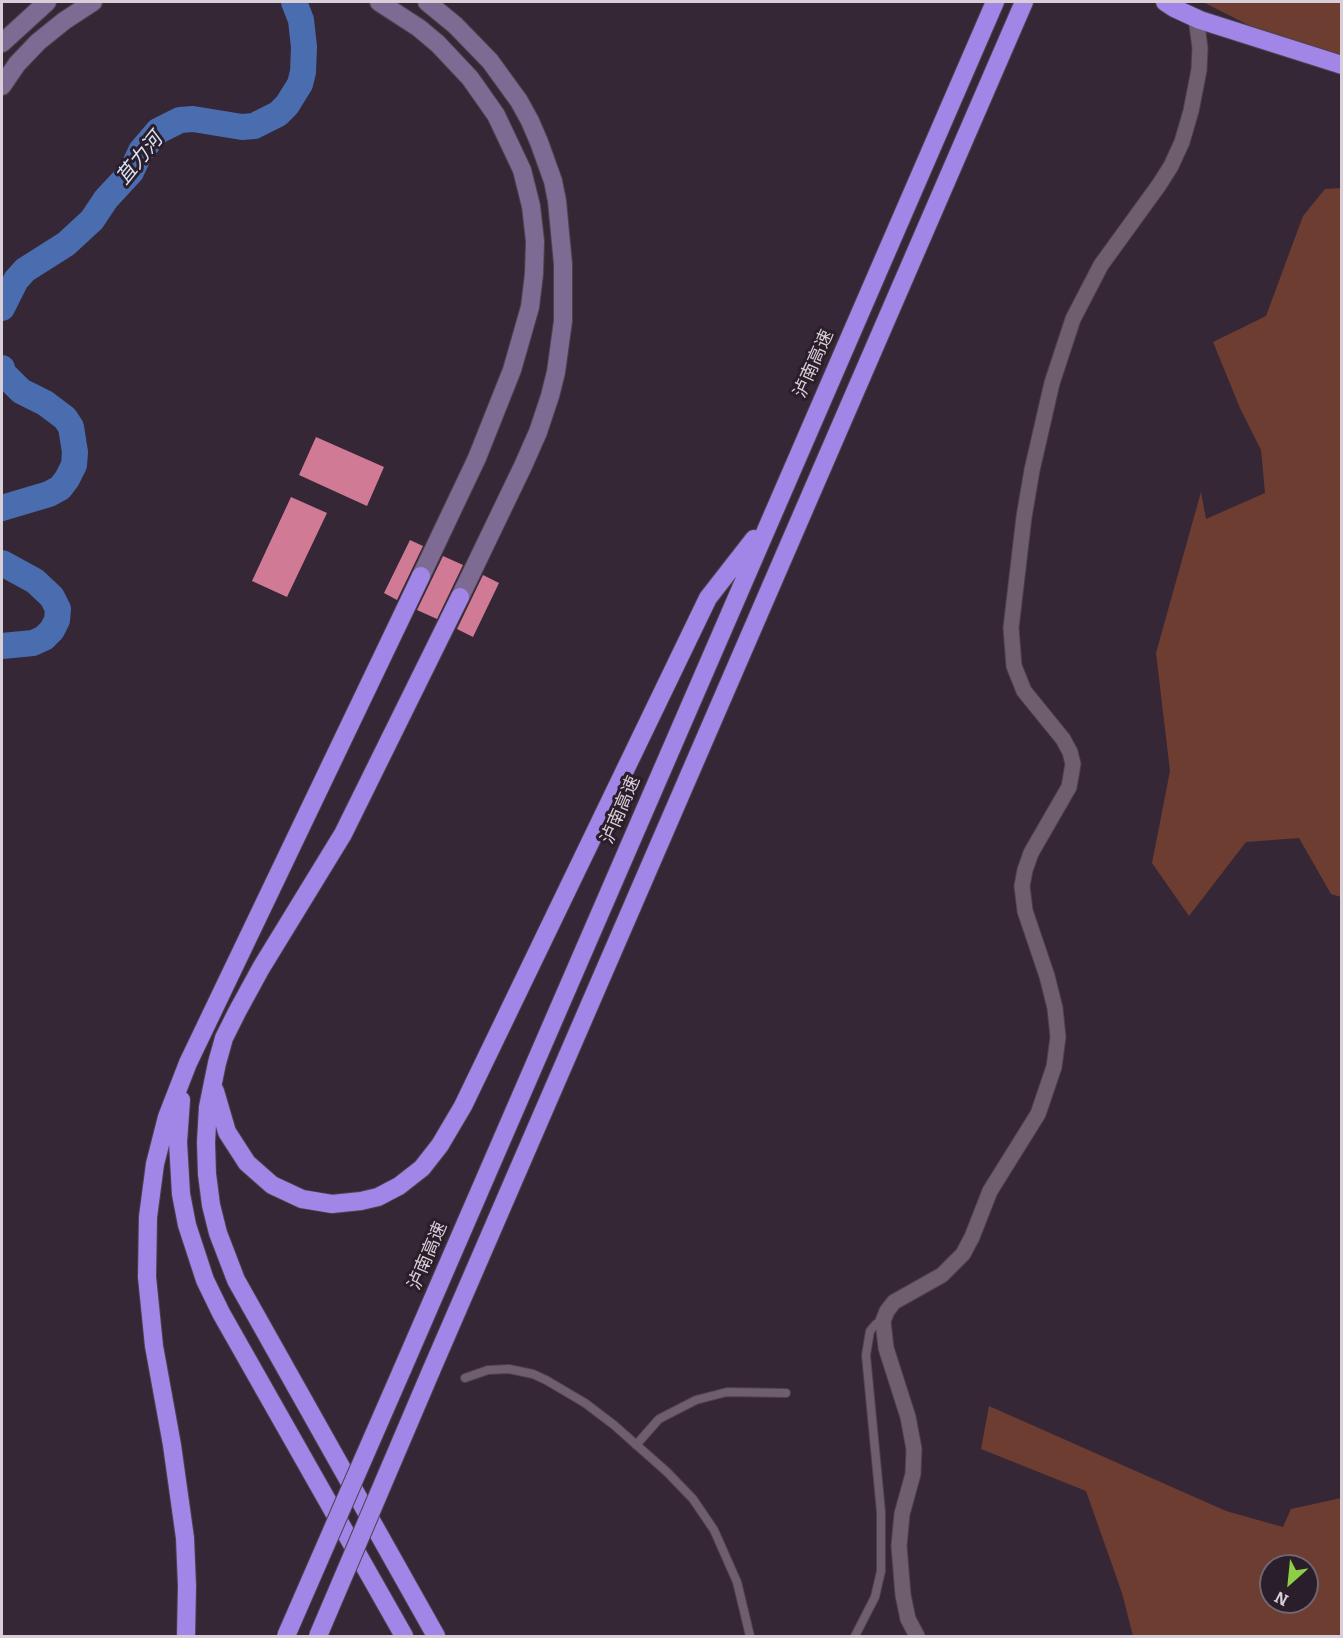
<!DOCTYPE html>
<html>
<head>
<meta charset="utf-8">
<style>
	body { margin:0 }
	#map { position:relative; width:1343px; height:1638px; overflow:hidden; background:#352735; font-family:Bitter,serif }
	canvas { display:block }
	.frame { position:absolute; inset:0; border:3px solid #d8cfd8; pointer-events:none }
	.north { position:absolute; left:1259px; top:1554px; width:60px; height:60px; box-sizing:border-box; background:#2b1e2b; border:2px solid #706570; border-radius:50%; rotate:207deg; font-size:16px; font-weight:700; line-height:24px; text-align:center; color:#d8cfd8 }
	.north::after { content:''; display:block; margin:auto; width:21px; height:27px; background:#8dce44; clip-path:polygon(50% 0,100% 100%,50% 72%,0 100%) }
</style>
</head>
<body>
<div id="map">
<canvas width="1343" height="1638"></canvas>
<div class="frame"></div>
<div class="north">N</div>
</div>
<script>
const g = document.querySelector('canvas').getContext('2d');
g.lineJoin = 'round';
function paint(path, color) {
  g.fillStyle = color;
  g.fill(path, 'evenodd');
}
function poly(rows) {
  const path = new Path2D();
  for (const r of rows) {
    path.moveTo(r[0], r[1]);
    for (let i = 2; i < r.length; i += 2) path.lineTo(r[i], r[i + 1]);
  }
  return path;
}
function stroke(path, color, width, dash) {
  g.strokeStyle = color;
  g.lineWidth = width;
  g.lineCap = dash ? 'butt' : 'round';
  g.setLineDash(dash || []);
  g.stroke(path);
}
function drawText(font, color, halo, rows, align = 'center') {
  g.font = font + ' Bitter,"Noto Sans SC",serif';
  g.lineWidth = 6;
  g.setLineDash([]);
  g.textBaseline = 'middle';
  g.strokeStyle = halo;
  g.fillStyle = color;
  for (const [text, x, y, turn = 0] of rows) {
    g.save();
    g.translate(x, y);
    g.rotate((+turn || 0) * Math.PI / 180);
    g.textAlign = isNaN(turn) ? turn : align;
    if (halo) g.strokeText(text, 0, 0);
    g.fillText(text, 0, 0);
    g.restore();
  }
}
const green = poly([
	[1203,2,1341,2,1341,59,1264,33],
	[1341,188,1341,897,1331,894,1299,838,1246,842,1189,916,1152,863,1170,771,1156,653,1201,492,1206,519,1265,493,1261,450,1240,408,1213,342,1266,316,1303,216,1325,189],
	[989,1406,1226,1511,1283,1527,1291,1509,1341,1498,1341,1636,1133,1636,1122,1593,1086,1491,981,1449],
	[1271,1566,1307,1566,1307,1602,1271,1602]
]);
const river = poly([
	[2,308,16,280,25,270,66,244,92,220,106,199,131,172,141,151,158,131,180,120,193,119,242,127,254,126,278,114,287,105,300,84,303,72,304,47,301,20,294,2],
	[2,368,3,373,21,391,45,403,65,418,71,427,75,452,74,465,67,479,60,488,49,494,2,508],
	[2,563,35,581,52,597,58,609,57,620,52,630,44,638,33,643,2,646]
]);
const building = poly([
	[316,437,384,467,367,506,299,475],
	[291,497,327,513,287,597,252,581],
	[410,540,423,546,397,600,384,593],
	[443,556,463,565,437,619,417,610],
	[483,575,499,583,473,637,457,629]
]);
const lane = poly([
	[465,1378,488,1370,509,1369,533,1374,546,1380,585,1403,614,1425,667,1472,693,1499,714,1530,737,1582,750,1636],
	[636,1445,659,1419,696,1400,727,1392,786,1393],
	[855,1636,875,1597,881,1571,881,1512,866,1355,870,1331,876,1324,883,1321]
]);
const street = poly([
	[917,1636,908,1619,903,1595,899,1546,902,1514,913,1474,914,1449,908,1417,886,1348,883,1321,887,1311,894,1302,942,1275,963,1254,972,1237,990,1191,1038,1114,1054,1067,1058,1037,1055,1008,1047,976,1025,911,1022,886,1025,870,1031,853,1069,787,1073,764,1070,752,1063,739,1024,691,1014,666,1011,628,1024,517,1032,470,1052,383,1073,319,1101,265,1159,185,1171,166,1182,142,1191,111,1199,70,1200,48,1196,18]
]);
const secondary = poly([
	[379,2,419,28,438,44,470,78,496,115,522,170,531,206,535,241,534,274,530,307,512,370,477,458,421,576],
	[427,2,455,25,490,61,519,101,530,121,539,142,553,181,557,201,563,264,563,321,556,372,550,396,538,432,523,466,460,597],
	[2,43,47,2],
	[2,86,17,64,38,42,64,21,93,2]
]);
const highway = poly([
	[1165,2,1174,8,1200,20,1342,65],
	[215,1091,227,1132,247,1163,272,1185,302,1199,332,1204,361,1201,378,1197,399,1186,422,1168,440,1145,463,1106,708,598,754,539],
	[181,1100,178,1142,181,1194,187,1225,205,1280,221,1313,404,1636],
	[402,1370,995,2],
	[431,1371,1024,2],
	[186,1636,187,1586,185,1538,172,1445,154,1346,147,1277,148,1217,155,1164,167,1117,188,1063,421,576],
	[436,1636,236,1280,218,1233,211,1205,207,1174,206,1142,208,1107,217,1063,224,1038,237,1012,261,968,343,834,460,597]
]);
const highwayBridge = poly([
	[286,1636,402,1370],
	[318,1636,431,1371]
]);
const streetNames = [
	["泸南高速",814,364,-66],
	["泸南高速",621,810,-67],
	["泸南高速",428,1256,-67]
];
const waterNames = [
	["苴力河",140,159,-51]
];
paint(green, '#6e3d32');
stroke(river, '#4a6db0', 26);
paint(building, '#d17a95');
stroke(lane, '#4e424d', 10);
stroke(street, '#4e424d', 17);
stroke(secondary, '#4e424d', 20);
stroke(highway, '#4e424d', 20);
stroke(lane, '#6f5f6e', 8);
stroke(street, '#6f5f6e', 15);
stroke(secondary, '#7e6b93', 18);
stroke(highway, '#a186e8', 18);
stroke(highwayBridge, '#4e424d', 20, []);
stroke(highwayBridge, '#a186e8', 18);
drawText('18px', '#d8cfd8', '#2b1e2b', streetNames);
drawText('italic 20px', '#d8e3f6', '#2b1e2b', waterNames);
</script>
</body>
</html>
